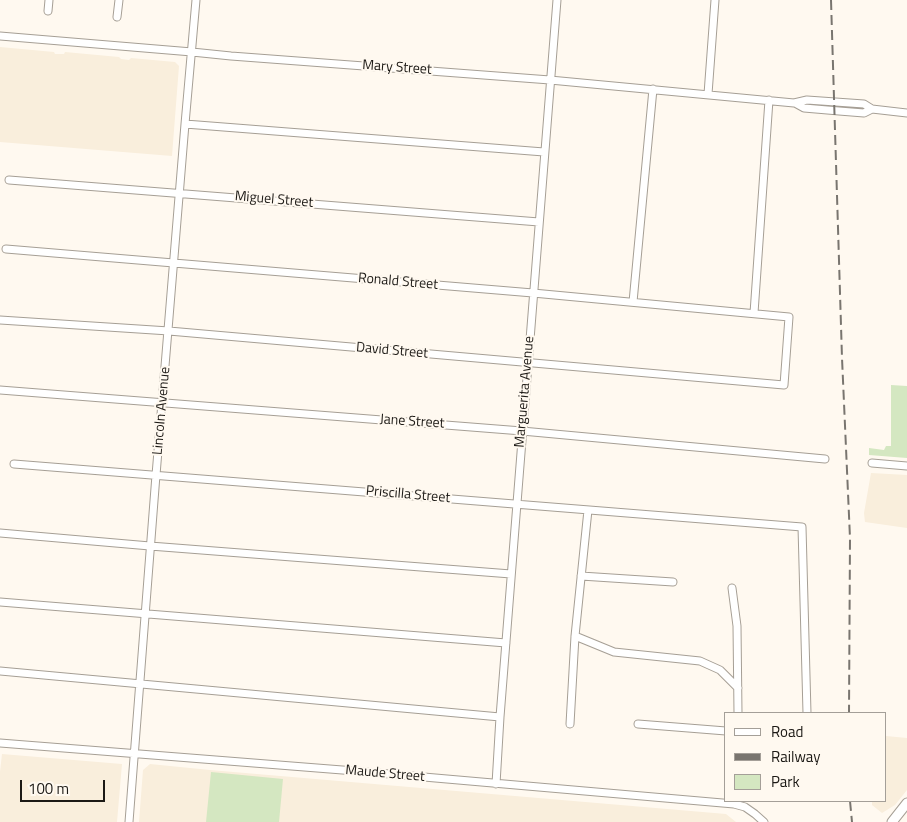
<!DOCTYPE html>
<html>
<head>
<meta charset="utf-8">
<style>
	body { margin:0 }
	#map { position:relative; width:907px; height:822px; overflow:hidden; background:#fff9f0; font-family:"Titillium Web",sans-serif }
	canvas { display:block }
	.legend { position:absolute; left:724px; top:712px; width:162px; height:90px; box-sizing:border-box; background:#fff9f0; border:1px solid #a49f98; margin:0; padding:6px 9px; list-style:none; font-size:15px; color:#1c1915 }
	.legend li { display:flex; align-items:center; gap:10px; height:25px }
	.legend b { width:25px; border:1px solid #a49f98 }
	.scale { position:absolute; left:20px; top:780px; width:85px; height:22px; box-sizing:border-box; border:2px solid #1c1915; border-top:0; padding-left:6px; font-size:15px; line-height:18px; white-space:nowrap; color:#1c1915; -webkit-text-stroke:4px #fff9f0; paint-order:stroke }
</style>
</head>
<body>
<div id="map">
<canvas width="907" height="822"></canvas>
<ul class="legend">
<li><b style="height:6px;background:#fff"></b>Road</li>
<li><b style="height:6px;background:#79756f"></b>Railway</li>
<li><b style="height:14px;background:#d4e7c1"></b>Park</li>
</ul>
<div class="scale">100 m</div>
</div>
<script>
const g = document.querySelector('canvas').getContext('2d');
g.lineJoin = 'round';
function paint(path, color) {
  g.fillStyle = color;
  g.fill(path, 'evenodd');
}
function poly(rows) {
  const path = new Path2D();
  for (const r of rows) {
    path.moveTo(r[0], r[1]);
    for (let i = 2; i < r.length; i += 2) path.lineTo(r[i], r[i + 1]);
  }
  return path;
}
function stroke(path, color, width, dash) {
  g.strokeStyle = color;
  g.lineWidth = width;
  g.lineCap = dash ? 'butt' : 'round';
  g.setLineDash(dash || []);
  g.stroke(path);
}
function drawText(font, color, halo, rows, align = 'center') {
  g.font = font + ' "Titillium Web",sans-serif';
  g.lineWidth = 4;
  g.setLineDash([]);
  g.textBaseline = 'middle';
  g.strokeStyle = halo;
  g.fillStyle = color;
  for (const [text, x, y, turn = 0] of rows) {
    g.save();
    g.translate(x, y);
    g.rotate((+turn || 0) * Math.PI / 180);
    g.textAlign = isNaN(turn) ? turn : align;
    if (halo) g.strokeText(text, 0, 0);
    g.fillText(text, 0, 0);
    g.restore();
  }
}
const built = poly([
	[0,47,54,52,55,54,64,54,65,52,119,57,121,59,129,60,131,58,175,62,179,66,172,156,0,142],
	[871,473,907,475,907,528,865,522,864,513],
	[886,736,907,738,907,790,895,805,882,813,872,805,872,801,886,801],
	[2,754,122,764,117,822,0,822,0,772],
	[150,764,210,770,726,814,736,822,139,822,143,770]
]);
const green = poly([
	[891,385,907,386,907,458,869,455,869,448,884,450,886,446,891,446],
	[211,772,283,779,279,822,206,822]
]);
const minor = poly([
	[48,11,49,0],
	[117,17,119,0],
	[0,36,192,52,231,56,550,80,794,103,807,100,864,104,872,109,907,113],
	[708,94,715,0],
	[795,103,804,108,839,111,864,113,872,109],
	[185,124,544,152],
	[9,180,539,222],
	[633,302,653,89],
	[754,313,769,100],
	[0,320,169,331,784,385,789,317,533,293,6,249],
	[0,390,522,431,825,459],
	[872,463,907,466],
	[14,464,802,527,807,713],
	[0,533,150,546,511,574],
	[581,576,673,582],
	[732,588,737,626,738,713],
	[0,602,506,643],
	[575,636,614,652,700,661,720,670,738,688],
	[0,671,500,717],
	[570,724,575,636,588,510],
	[638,724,726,731],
	[0,743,355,771,734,804,745,807,755,814,764,822],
	[496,784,500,717,557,0],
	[129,822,156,475,185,124,196,0]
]);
const major = poly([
	[892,822,907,803]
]);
const rail = poly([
	[831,0,842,358,850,538,849,713],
	[850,801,852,822]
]);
const streetNames = [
	["Mary Street",397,68,4],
	["Miguel Street",274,200,5],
	["Ronald Street",398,282,5],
	["David Street",392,351,5],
	["Marguerita Avenue",525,392,-85],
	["Lincoln Avenue",162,411,-85],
	["Jane Street",412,422,4],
	["Priscilla Street",408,495,5],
	["Maude Street",385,774,5]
];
paint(built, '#f9eedc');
paint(green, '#d4e7c1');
stroke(minor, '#a69f95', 9);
stroke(major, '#a69f95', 11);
stroke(minor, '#fff', 7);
stroke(major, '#fff', 9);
stroke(rail, '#79756f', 2, [10, 5]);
drawText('14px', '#1c1915', '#fff9f0', streetNames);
</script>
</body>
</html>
